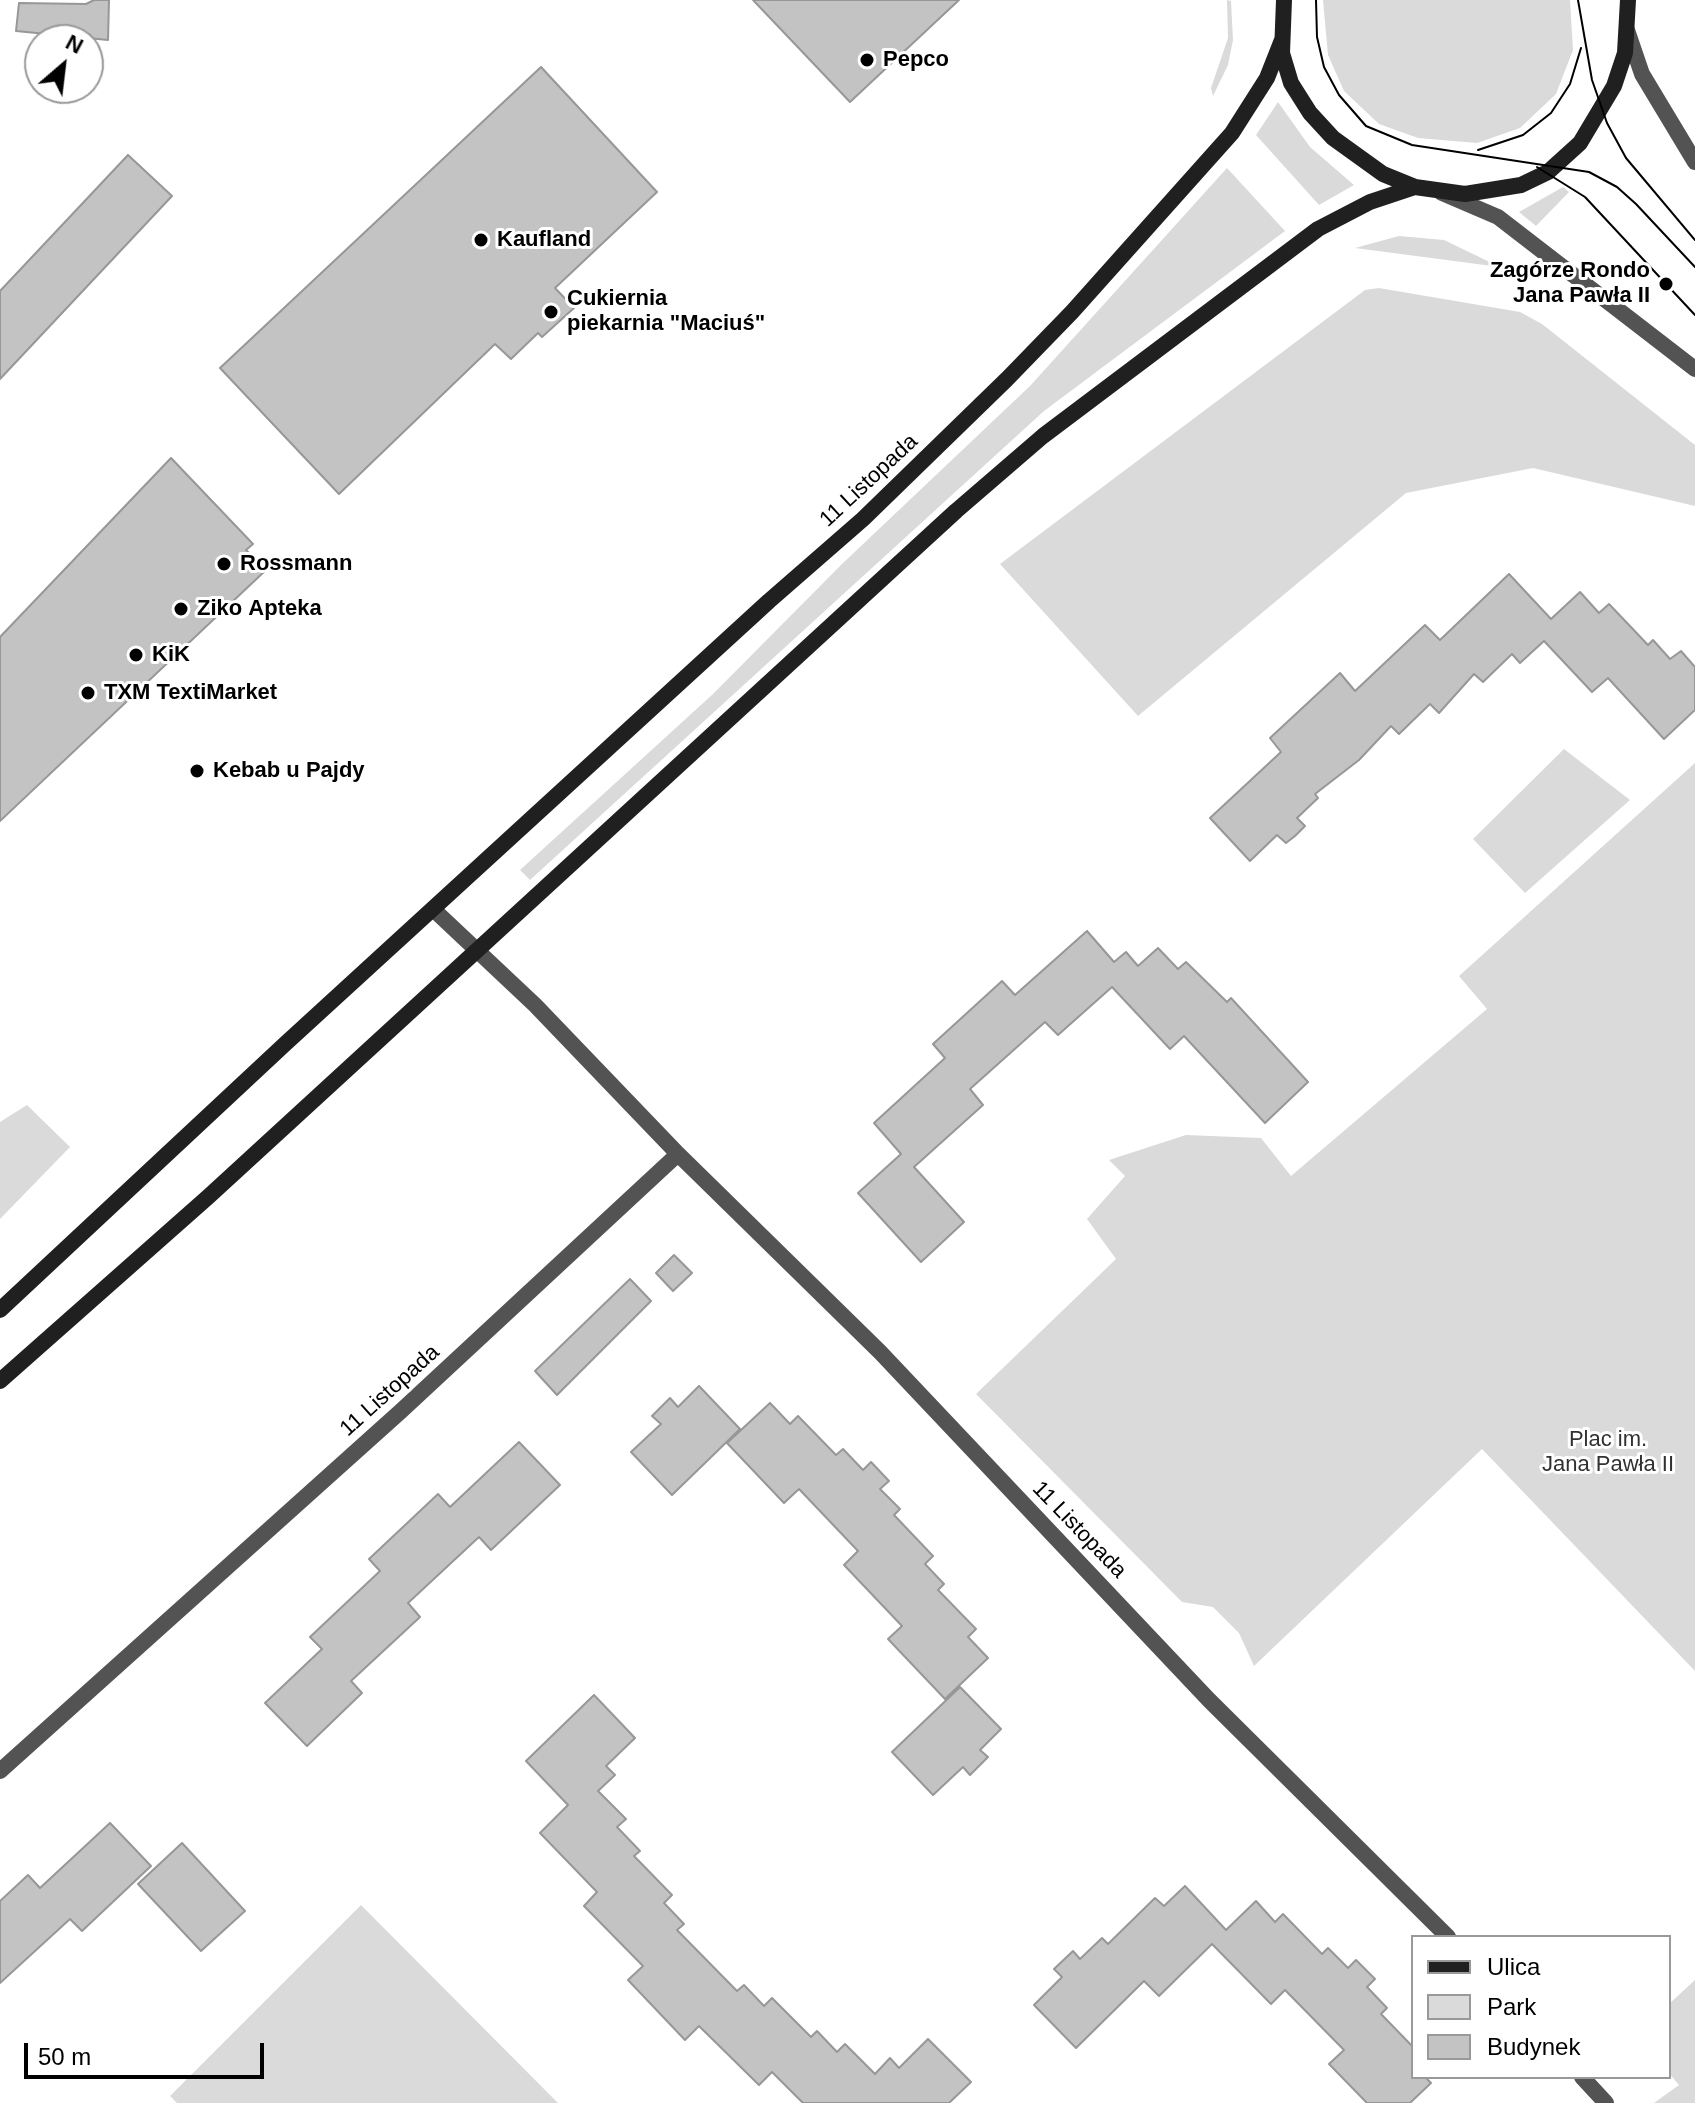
<!DOCTYPE html>
<html>
<head>
<meta charset="utf-8">
<style>
	body { margin:0 }
	#map { position:relative; width:1695px; height:2103px; overflow:hidden; background:#fff; font-family:Helvetica,sans-serif }
	canvas { display:block }
	.legend { position:absolute; left:1411px; top:1935px; width:260px; height:144px; box-sizing:border-box; background:#fff; border:2px solid #999; margin:0; padding:10px 14px; list-style:none; font-size:24px; color:#000 }
	.legend li { display:flex; align-items:center; gap:16px; height:40px }
	.legend b { width:40px; border:2px solid #999 }
	.north { position:absolute; left:24px; top:24px; width:80px; height:80px; box-sizing:border-box; background:#fff; border:2px solid #999; border-radius:50%; rotate:28deg; font-size:22px; font-weight:700; line-height:32px; text-align:center; color:#000 }
	.north::after { content:''; display:block; margin:auto; width:28px; height:36px; background:#000; clip-path:polygon(50% 0,100% 100%,50% 72%,0 100%) }
	.scale { position:absolute; left:24px; top:2043px; width:240px; height:36px; box-sizing:border-box; border:4px solid #000; border-top:0; padding-left:10px; font-size:24px; line-height:28px; white-space:nowrap; color:#000; -webkit-text-stroke:6px #fff; paint-order:stroke }
</style>
</head>
<body>
<div id="map">
<canvas width="1695" height="2103"></canvas>
<ul class="legend">
<li><b style="height:10px;background:#202020"></b>Ulica</li>
<li><b style="height:22px;background:#dadada"></b>Park</li>
<li><b style="height:22px;background:#c3c3c3"></b>Budynek</li>
</ul>
<div class="north">N</div>
<div class="scale">50 m</div>
</div>
<script>
const g = document.querySelector('canvas').getContext('2d');
g.lineJoin = 'round';
function paint(path, color) {
  g.fillStyle = color;
  g.fill(path, 'evenodd');
}
function poly(rows) {
  const path = new Path2D();
  for (const r of rows) {
    path.moveTo(r[0], r[1]);
    for (let i = 2; i < r.length; i += 2) path.lineTo(r[i], r[i + 1]);
  }
  return path;
}
function stroke(path, color, width, dash) {
  g.strokeStyle = color;
  g.lineWidth = width;
  g.lineCap = dash ? 'butt' : 'round';
  g.setLineDash(dash || []);
  g.stroke(path);
}
function drawText(font, color, halo, rows, align = 'center') {
  g.font = font + ' Helvetica,sans-serif';
  g.lineWidth = 6;
  g.setLineDash([]);
  g.textBaseline = 'middle';
  g.strokeStyle = halo;
  g.fillStyle = color;
  for (const [text, x, y, turn = 0] of rows) {
    g.save();
    g.translate(x, y);
    g.rotate((+turn || 0) * Math.PI / 180);
    g.textAlign = isNaN(turn) ? turn : align;
    if (halo) g.strokeText(text, 0, 0);
    g.fillText(text, 0, 0);
    g.restore();
  }
}
const green = poly([
	[1227,0,1231,1,1233,40,1228,65,1213,96,1211,88,1228,38],
	[1323,0,1570,0,1573,50,1556,94,1520,128,1477,143,1418,138,1379,124,1344,91,1328,55],
	[1278,102,1310,147,1354,185,1319,205,1256,135],
	[1227,168,1285,231,1044,411,530,880,520,870,713,694,842,564,1030,386],
	[1563,187,1569,192,1536,226,1519,212],
	[1399,236,1444,240,1500,267,1355,248],
	[1379,288,1520,312,1542,324,1695,445,1695,506,1533,468,1406,493,1138,716,1000,564,1365,290],
	[1564,749,1630,800,1525,893,1473,839],
	[1695,763,1695,1671,1482,1449,1254,1666,1239,1633,1213,1607,1182,1602,976,1394,1116,1259,1087,1219,1125,1176,1109,1160,1186,1135,1261,1138,1291,1176,1487,1009,1459,976],
	[27,1105,70,1147,0,1219,0,1122],
	[361,1905,558,2103,177,2103,170,2096],
	[1695,1980,1695,2103,1654,2103,1679,2085,1669,2073,1669,2004]
]);
const building = poly([
	[94,0,109,0,108,40,16,31,19,3,86,4,94,0],
	[753,0,959,0,850,102,753,0],
	[541,67,657,192,555,288,574,308,542,337,538,333,511,359,495,344,339,494,220,368,541,67],
	[128,155,172,196,0,379,0,291,128,155],
	[171,458,253,544,246,550,266,570,0,821,0,637,171,458],
	[1509,574,1551,619,1580,592,1599,613,1609,604,1648,645,1653,640,1670,659,1681,651,1695,667,1695,710,1664,739,1608,678,1592,692,1544,641,1520,663,1512,654,1483,682,1474,674,1439,713,1430,704,1399,734,1391,726,1359,760,1315,794,1318,798,1297,818,1305,826,1295,836,1286,843,1277,835,1250,861,1210,818,1281,752,1270,738,1340,673,1355,691,1425,625,1440,640,1509,574],
	[1087,931,1114,962,1126,952,1138,966,1158,948,1178,969,1186,962,1227,1002,1231,998,1308,1082,1265,1123,1184,1036,1170,1049,1112,987,1058,1035,1045,1022,970,1089,983,1105,914,1167,964,1222,921,1262,858,1193,901,1154,874,1123,945,1058,933,1044,1002,981,1015,995,1087,931],
	[674,1255,692,1273,673,1291,656,1273,674,1255],
	[630,1279,651,1301,557,1395,535,1371,630,1279],
	[699,1386,740,1429,672,1495,631,1452,661,1424,652,1416,670,1398,678,1407,699,1386],
	[770,1403,790,1424,798,1416,836,1455,843,1449,863,1470,871,1462,889,1481,880,1489,900,1509,894,1515,933,1556,925,1564,944,1584,938,1590,976,1629,968,1637,988,1658,945,1699,888,1639,902,1626,844,1565,858,1551,799,1489,784,1503,727,1443,770,1403],
	[519,1442,560,1485,491,1550,479,1537,408,1603,420,1617,351,1681,362,1693,307,1746,265,1703,322,1649,310,1637,380,1571,369,1559,438,1494,450,1507,519,1442],
	[960,1687,1001,1729,980,1750,988,1757,970,1775,963,1767,933,1795,892,1752,960,1687],
	[594,1695,635,1738,606,1766,615,1775,598,1791,626,1819,617,1827,640,1851,634,1856,672,1895,664,1903,684,1924,677,1930,737,1991,744,1985,764,2006,772,1998,811,2037,817,2031,837,2052,845,2044,875,2074,890,2058,899,2068,928,2039,971,2082,949,2103,803,2103,772,2072,759,2085,699,2026,685,2040,628,1980,643,1966,584,1906,597,1892,540,1833,568,1805,526,1761,594,1695],
	[110,1823,151,1866,82,1931,70,1919,0,1983,0,1901,28,1875,40,1888,110,1823],
	[182,1843,245,1911,201,1951,138,1884,182,1843],
	[1185,1886,1226,1930,1256,1901,1275,1922,1283,1914,1322,1954,1328,1948,1348,1968,1356,1960,1375,1979,1367,1987,1387,2008,1381,2014,1413,2047,1413,2077,1425,2077,1431,2083,1410,2103,1367,2103,1329,2064,1344,2050,1285,1990,1271,2004,1212,1944,1159,1996,1144,1981,1076,2048,1034,2005,1062,1977,1054,1969,1073,1951,1080,1959,1102,1938,1108,1944,1155,1898,1164,1906,1185,1886]
]);
const minor = poly([
	[433,909,535,1005,678,1154,880,1352,1209,1700,1448,1937],
	[0,1771,401,1411,678,1154],
	[1582,2077,1606,2103]
]);
const tertiary = poly([
	[1627,30,1642,74,1695,162],
	[1442,193,1498,217,1695,369]
]);
const secondary = poly([
	[1284,0,1282,53,1291,83,1310,113,1333,138,1383,174,1415,187,1465,194,1521,185,1548,172,1580,143,1614,86,1625,53,1628,0],
	[0,1310,285,1044,769,601,863,519,1007,379,1072,312,1232,133,1267,78,1282,40],
	[0,1381,208,1197,956,511,1043,436,1318,229,1370,202,1415,187]
]);
const tram = poly([
	[1316,0,1317,37,1324,67,1339,95,1366,126,1412,145,1589,172,1617,187,1636,204,1695,267],
	[1578,0,1592,80,1607,123,1626,158,1695,240],
	[1478,150,1523,135,1551,113,1570,84,1581,48],
	[1537,167,1585,197,1695,315]
]);
const markers = [
	[867,60,8,"#000"],
	[481,240,8,"#000"],
	[1666,284,8,"#000"],
	[551,312,8,"#000"],
	[224,564,8,"#000"],
	[181,609,8,"#000"],
	[136,655,8,"#000"],
	[88,693,8,"#000"],
	[197,771,8,"#000"]
];
const poiNames = [
	["Pepco",883,60],
	["Kaufland",497,240],
	["Zagórze Rondo",1650,271,"right"],
	["Jana Pawła II",1650,296,"right"],
	["Cukiernia",567,299],
	["piekarnia \"Maciuś\"",567,324],
	["Rossmann",240,564],
	["Ziko Apteka",197,609],
	["KiK",152,655],
	["TXM TextiMarket",104,693],
	["Kebab u Pajdy",213,771]
];
const streetNames = [
	["11 Listopada",869,481,-43],
	["11 Listopada",390,1391,-42],
	["11 Listopada",1079,1530,46]
];
const parkNames = [
	["Plac im.",1608,1440],
	["Jana Pawła II",1608,1465]
];
paint(green, '#dadada');
paint(building, '#c3c3c3');
stroke(building, '#979797', 2);
stroke(minor, '#535353', 16);
stroke(tertiary, '#535353', 16);
stroke(secondary, '#202020', 16);
stroke(tram, '#000', 2);
for (const [x, y, r, color] of markers) {
  const dot = new Path2D();
  dot.arc(x, y, r, 0, 2 * Math.PI);
  g.fillStyle = color;
  g.fill(dot);
  stroke(dot, '#fff', 3);
}
drawText('bold 22px', '#000', '#fff', poiNames, 'left');
drawText('22px', '#000', '#fff', streetNames);
drawText('22px', '#313131', '#fff', parkNames);
</script>
</body>
</html>
